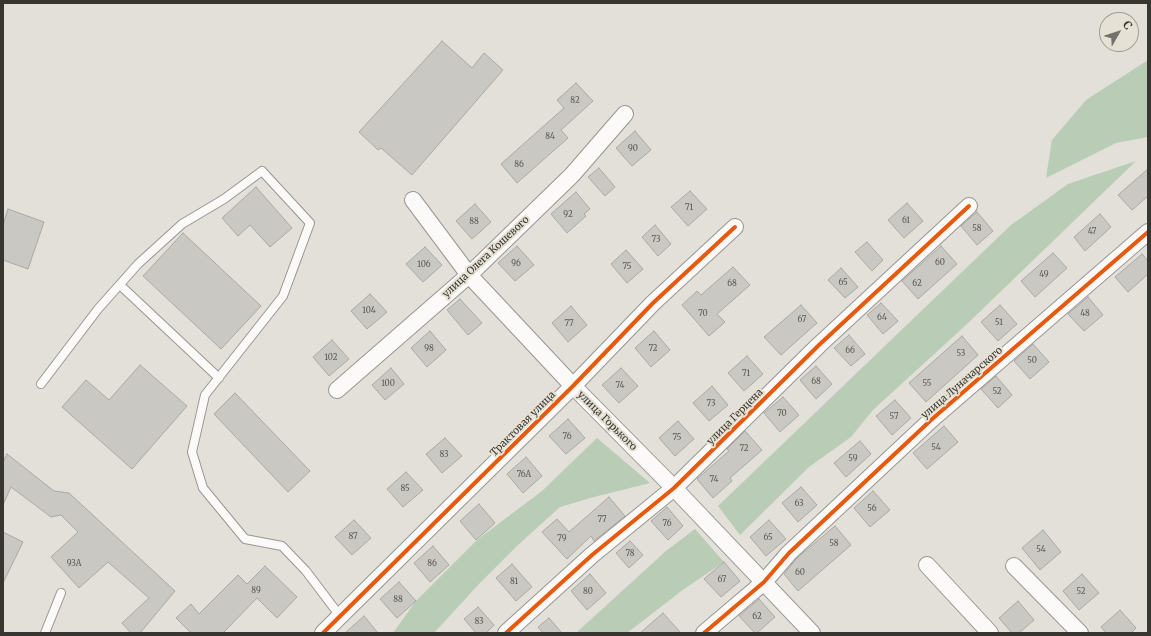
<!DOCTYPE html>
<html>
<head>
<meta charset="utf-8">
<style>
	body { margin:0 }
	#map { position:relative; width:1151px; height:636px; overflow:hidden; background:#e2e0d9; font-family:Merriweather,serif }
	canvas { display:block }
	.frame { position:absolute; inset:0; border:4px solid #383631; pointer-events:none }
	.north { position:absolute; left:1099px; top:12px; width:40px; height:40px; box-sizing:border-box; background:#e6e1d5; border:1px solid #a09d93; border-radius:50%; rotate:51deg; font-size:11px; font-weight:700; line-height:16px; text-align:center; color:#383631 }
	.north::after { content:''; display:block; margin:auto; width:14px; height:18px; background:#74726c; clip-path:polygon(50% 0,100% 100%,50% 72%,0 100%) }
</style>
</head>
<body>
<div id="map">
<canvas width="1151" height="636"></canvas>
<div class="frame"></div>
<div class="north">С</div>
</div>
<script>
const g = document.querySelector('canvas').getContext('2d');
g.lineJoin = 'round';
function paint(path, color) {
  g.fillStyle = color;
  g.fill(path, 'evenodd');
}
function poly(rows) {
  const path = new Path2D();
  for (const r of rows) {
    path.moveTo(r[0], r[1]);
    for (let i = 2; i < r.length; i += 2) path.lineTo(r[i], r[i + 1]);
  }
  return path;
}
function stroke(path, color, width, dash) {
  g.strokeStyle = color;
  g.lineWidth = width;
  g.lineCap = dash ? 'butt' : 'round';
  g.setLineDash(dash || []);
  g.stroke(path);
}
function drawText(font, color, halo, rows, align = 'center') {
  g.font = font + ' Merriweather,serif';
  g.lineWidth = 4;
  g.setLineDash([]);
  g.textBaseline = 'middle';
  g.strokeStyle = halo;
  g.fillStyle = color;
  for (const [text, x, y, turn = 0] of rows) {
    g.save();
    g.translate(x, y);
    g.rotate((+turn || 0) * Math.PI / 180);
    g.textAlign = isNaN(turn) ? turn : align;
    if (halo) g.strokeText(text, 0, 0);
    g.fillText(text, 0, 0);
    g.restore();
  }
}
const green = poly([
	[1148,60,1148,137,1116,143,1046,178,1052,140,1086,100],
	[1136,161,966,325,873,410,851,437,809,467,740,535,718,506,1011,225,1068,184],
	[597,438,650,483,594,497,560,507,518,545,479,584,434,633,393,633,416,601,477,540,542,491],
	[695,529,724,562,684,589,627,633,576,633,666,551]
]);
const building = poly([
	[442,41,472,68,484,53,503,70,412,175,381,148,378,150,359,132,442,41],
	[576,83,593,101,561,130,568,138,517,183,501,164,564,108,557,100,576,83],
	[635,131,651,150,632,166,616,148,635,131],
	[599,168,615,187,605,196,588,177,599,168],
	[1148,169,1148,196,1132,210,1118,195,1148,169],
	[256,187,292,228,270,247,250,225,238,236,222,218,256,187],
	[690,191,707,209,688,226,671,207,690,191],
	[576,192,590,209,584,214,586,216,567,233,551,214,576,192],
	[907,203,923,221,904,238,888,220,907,203],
	[475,204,491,222,472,239,456,221,475,204],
	[8,209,44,222,28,269,3,260,3,225,8,209],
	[977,212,993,231,977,245,961,226,977,212],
	[1100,214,1111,227,1085,251,1074,237,1100,214],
	[655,225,671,244,658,256,642,237,655,225],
	[183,233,261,306,221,349,143,276,183,233],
	[867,242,883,260,872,271,855,252,867,242],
	[517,246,534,265,515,281,498,263,517,246],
	[941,246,957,264,918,299,902,281,941,246],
	[425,247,442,265,423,282,406,264,425,247],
	[626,250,643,269,627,283,611,264,626,250],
	[1053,253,1067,268,1035,297,1021,281,1053,253],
	[1142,254,1148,261,1148,274,1128,292,1115,277,1142,254],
	[733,267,750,285,717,314,725,322,709,336,682,305,697,291,701,295,733,267],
	[841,268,858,287,845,298,828,280,841,268],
	[370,294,387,312,367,329,351,311,370,294],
	[1088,297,1103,315,1084,331,1068,314,1088,297],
	[460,299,482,323,468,335,447,310,460,299],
	[881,303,898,321,883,334,867,315,881,303],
	[801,305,817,323,781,355,764,337,801,305],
	[1000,305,1017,324,998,341,981,322,1000,305],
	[571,306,587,325,568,342,552,323,571,306],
	[430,331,446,350,427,367,411,348,430,331],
	[654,331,670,350,651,367,635,348,654,331],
	[849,335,865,354,851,366,834,348,849,335],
	[962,336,978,355,926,402,909,383,962,336],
	[332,340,349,359,329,376,313,357,332,340],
	[1033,344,1049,362,1030,379,1014,361,1033,344],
	[747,356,763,374,744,391,728,373,747,356],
	[140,365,187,406,132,469,62,407,86,380,109,400,140,365],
	[816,366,832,384,816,399,800,380,816,366],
	[391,368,404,384,385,400,372,385,391,368],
	[621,368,638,386,619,403,602,385,621,368],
	[996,376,1012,395,998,408,981,389,996,376],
	[712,386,728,405,709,421,693,403,712,386],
	[235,393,310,471,288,492,214,414,235,393],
	[783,397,799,415,780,432,764,413,783,397],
	[895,400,911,418,892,435,876,416,895,400],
	[568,419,585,438,566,454,549,436,568,419],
	[678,421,694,439,675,456,659,438,678,421],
	[944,426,958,442,927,469,913,453,944,426],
	[745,431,762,450,730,478,732,481,713,498,697,479,729,451,727,449,745,431],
	[445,438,462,456,442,473,426,454,445,438],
	[860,441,871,454,846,477,834,463,860,441],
	[7,454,54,491,69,493,175,591,140,633,131,633,122,623,149,598,108,562,79,588,51,557,78,532,61,515,51,517,11,487,3,505,3,462,7,454],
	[526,457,542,476,523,493,507,474,526,457],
	[406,472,423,490,403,507,387,489,406,472],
	[801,487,817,505,798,522,782,503,801,487],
	[873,491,890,510,870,527,854,508,873,491],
	[609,497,625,516,594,541,591,536,567,559,542,532,557,519,569,532,609,497],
	[479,504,495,523,476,540,460,521,479,504],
	[667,507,683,526,668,540,651,521,667,507],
	[354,520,371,538,352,555,335,537,354,520],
	[769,520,786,539,766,556,750,537,769,520],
	[835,526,851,545,798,591,784,574,797,558,835,526],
	[1043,530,1061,552,1040,570,1022,548,1043,530],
	[3,532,23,542,3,583,3,532],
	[630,541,643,555,629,568,616,553,630,541],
	[433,546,449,565,430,582,414,563,433,546],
	[724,562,740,581,721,597,704,579,724,562],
	[512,564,532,587,516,601,496,578,512,564],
	[265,566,297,597,277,618,257,598,223,633,191,633,176,618,191,604,199,614,238,575,247,584,265,566],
	[590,574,606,593,587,610,571,591,590,574],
	[1082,574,1099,593,1079,610,1063,591,1082,574],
	[399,582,416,601,397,618,380,599,399,582],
	[759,599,775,617,757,633,755,633,739,616,759,599],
	[1018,601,1034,620,1019,633,1012,633,999,618,1018,601],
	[478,607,494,625,486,633,476,633,464,619,478,607],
	[1120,610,1136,628,1131,633,1106,633,1101,627,1120,610],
	[663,613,681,633,640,633,663,613],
	[364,616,378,633,345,633,364,616],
	[549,618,562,633,543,633,538,627,549,618]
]);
const lane = poly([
	[120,285,219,378],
	[41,384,98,309,138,264,182,224,224,199,262,171,310,223,283,296,205,395,192,452,203,488,245,539,282,546,306,571,340,616],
	[45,633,61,593]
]);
const street = poly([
	[413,200,469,275,573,386,674,488,812,633],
	[337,390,469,275,572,175,625,114],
	[927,565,990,633],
	[1014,566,1080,633],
	[323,633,573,386,653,303,735,227],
	[506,633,592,555,674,488,819,345,969,206],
	[704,633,764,582,789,553,931,420,1148,232]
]);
const cycleway = poly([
	[323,633,573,386,653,303,735,227],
	[506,633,592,555,674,488,819,345,969,206],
	[704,633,764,582,789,553,931,420,1148,232]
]);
const numberNames = [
	["82",575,101],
	["84",550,137],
	["90",633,149],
	["86",519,165],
	["71",689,208],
	["92",568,215],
	["61",906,221],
	["88",474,222],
	["58",977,229],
	["47",1092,232],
	["73",656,240],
	["60",940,263],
	["96",516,264],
	["106",424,265],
	["75",627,267],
	["49",1044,275],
	["65",843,283],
	["68",732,284],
	["62",917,284],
	["104",369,311],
	["70",703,314],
	["48",1085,314],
	["64",882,318],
	["67",802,320],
	["51",999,323],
	["77",569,324],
	["98",429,349],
	["72",653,349],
	["66",850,351],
	["53",961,354],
	["102",331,358],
	["50",1032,361],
	["71",746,374],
	["68",816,382],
	["100",388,384],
	["55",927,384],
	["74",620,386],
	["52",997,392],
	["73",711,404],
	["70",782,414],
	["57",894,417],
	["76",567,437],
	["75",677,438],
	["54",936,448],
	["72",744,449],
	["83",444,455],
	["59",853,459],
	["76А",524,475],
	["74",714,480],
	["85",405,489],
	["63",799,504],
	["56",872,509],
	["77",602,520],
	["76",667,524],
	["87",353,537],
	["65",768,538],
	["79",562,539],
	["58",834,544],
	["54",1041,550],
	["78",630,554],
	["93А",74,564],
	["86",432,564],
	["60",800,573],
	["67",722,580],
	["81",514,582],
	["89",256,591],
	["80",588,592],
	["52",1081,592],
	["88",398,600],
	["62",757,617],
	["83",479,622]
];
const streetNames = [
	["улица Олега Кошевого",486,257,-43],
	["улица Луначарского",962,383,-41],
	["улица Герцена",735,417,-45],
	["улица Горького",607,421,45],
	["Трактовая улица",523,424,-45]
];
paint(green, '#b9ccb5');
paint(building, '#cac8c3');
stroke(building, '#aaa8a3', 1);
stroke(lane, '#989692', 10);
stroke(street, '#989692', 18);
stroke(lane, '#fbfaf9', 8);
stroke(street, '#fbfaf9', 16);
stroke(cycleway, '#e8590c', 4);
drawText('8px', '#5d5b56', null, numberNames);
drawText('10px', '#383631', '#e6e1d5', streetNames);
</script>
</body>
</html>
